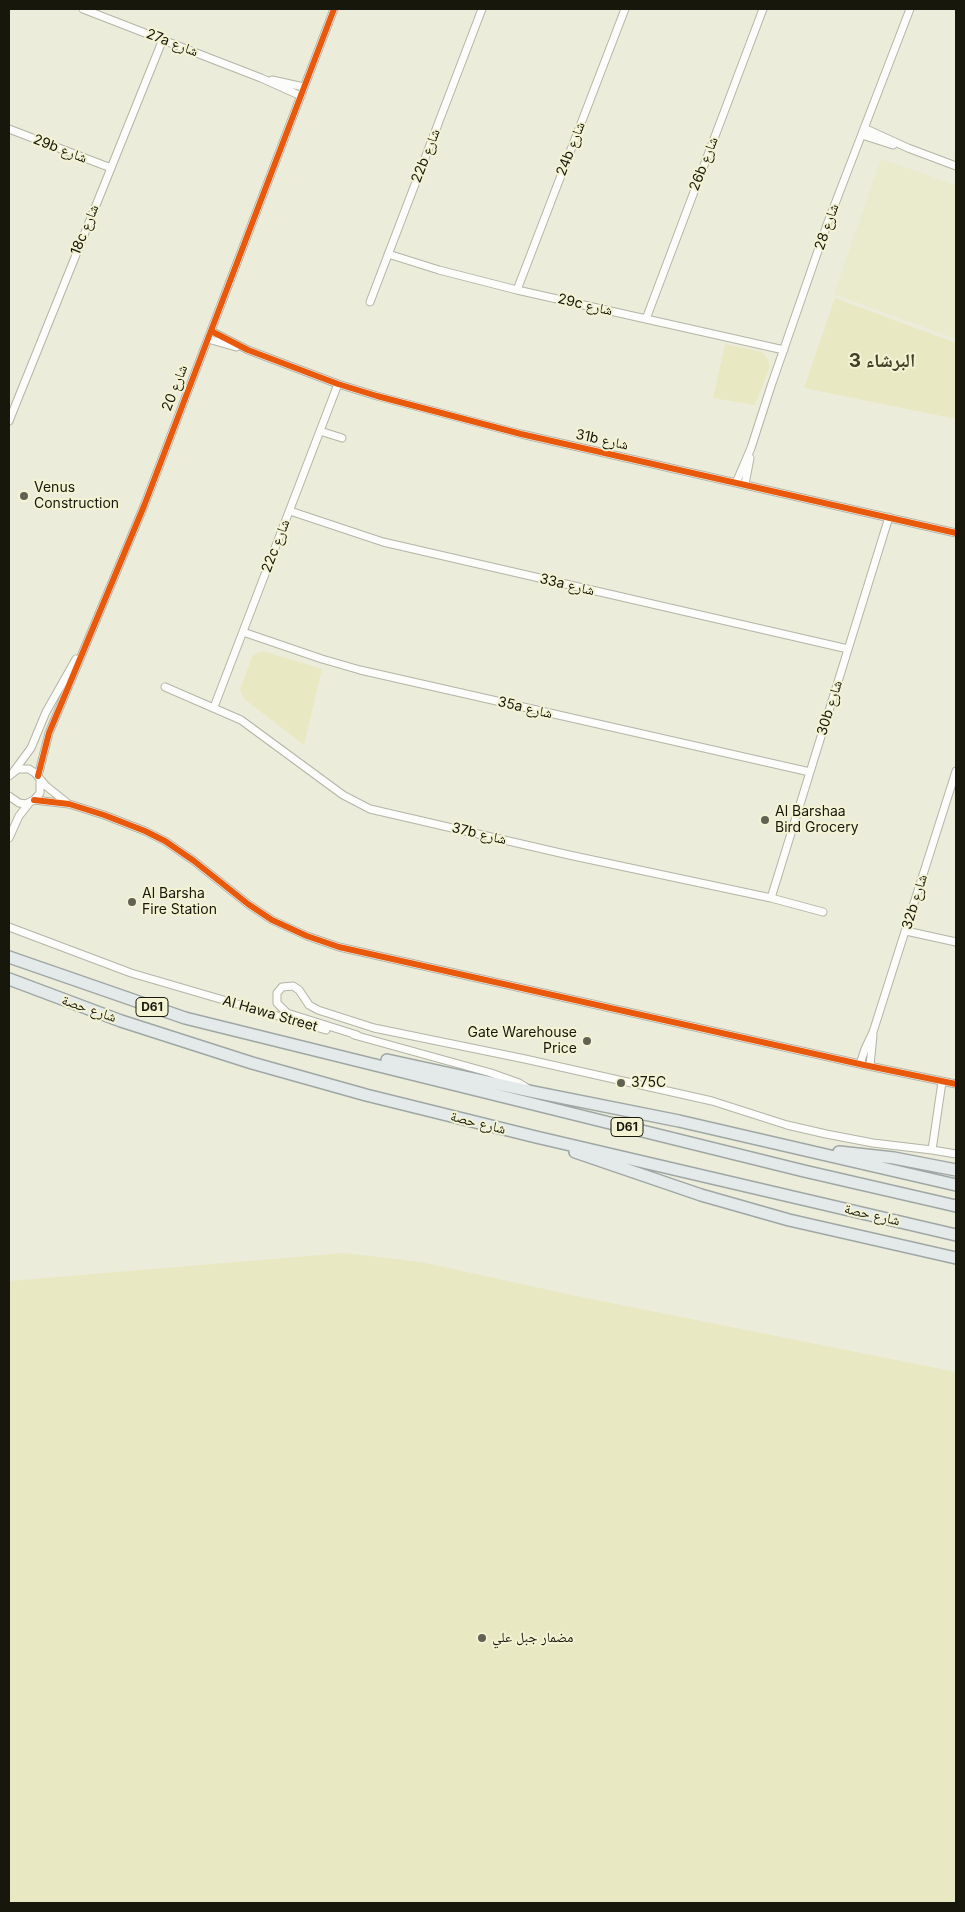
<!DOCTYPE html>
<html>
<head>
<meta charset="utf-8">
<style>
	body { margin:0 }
	#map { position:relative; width:965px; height:1912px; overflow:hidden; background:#ececdb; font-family:Inter,sans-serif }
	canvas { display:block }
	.frame { position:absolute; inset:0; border:10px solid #17170c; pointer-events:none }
</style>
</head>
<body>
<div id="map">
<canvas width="965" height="1912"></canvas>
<div class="frame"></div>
</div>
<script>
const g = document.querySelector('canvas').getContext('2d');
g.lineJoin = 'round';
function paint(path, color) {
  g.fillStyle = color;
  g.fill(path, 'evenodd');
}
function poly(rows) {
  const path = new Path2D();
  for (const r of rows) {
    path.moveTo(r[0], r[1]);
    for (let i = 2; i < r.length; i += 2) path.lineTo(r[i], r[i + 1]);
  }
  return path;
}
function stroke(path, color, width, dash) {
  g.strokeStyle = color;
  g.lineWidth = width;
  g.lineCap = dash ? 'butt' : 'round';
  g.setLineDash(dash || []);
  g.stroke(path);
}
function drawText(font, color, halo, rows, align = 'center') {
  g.font = font + ' Inter,"Noto Naskh Arabic",sans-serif';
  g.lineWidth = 4;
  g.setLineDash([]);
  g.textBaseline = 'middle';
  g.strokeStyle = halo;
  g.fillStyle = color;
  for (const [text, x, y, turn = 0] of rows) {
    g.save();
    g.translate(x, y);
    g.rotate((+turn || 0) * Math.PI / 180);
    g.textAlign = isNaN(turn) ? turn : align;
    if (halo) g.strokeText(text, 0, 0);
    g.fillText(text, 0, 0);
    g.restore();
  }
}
const built = poly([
	[881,159,956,185,956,339,834,294]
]);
const green = poly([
	[835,298,956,343,956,419,804,388],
	[725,344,762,352,767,358,770,367,755,405,713,398],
	[263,651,322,669,304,745,244,699,240,689,253,655],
	[344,1253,421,1262,581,1297,956,1372,956,1903,9,1903,9,1281]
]);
const minor = poly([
	[83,9,261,78,301,96],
	[272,80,304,87],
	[864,128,908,148,956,166],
	[9,129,111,168],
	[862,135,893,145],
	[388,254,439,270,517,290,784,350],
	[517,290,625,9],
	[370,302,482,9],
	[646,319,763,9],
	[211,331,248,350,338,384,377,396,521,434,956,533],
	[208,339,236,347],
	[9,421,163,39],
	[320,431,342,438],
	[736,483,751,448,771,386,828,222,910,9],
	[745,484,750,458],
	[290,511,383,542,848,649],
	[243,632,322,659,360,670,810,772],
	[165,687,241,720,343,795,370,809,569,855,771,898,823,912],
	[214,707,338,384],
	[14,771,31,748,46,712,76,659],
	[9,776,18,769,29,769,35,773,46,786,66,802],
	[38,776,49,733,144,506,334,9],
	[9,796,19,803,26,804,34,800,40,793,40,779],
	[34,800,69,804,104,815,145,831,165,841,194,861,248,904,272,920,307,936,339,947,864,1065,956,1084],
	[9,838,19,816,30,802],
	[771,898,889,517],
	[9,927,131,973,326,1030],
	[906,931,956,942],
	[354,1035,491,1073,519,1083,527,1088],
	[357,1035,287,1013,277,1003,277,993,282,987,293,986,299,990,309,1005,318,1010,374,1028,525,1059,712,1101,787,1125,826,1134,873,1143,932,1150,956,1154],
	[860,1064,865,1049,873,1032,956,771],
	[870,1066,873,1035],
	[932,1150,942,1082]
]);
const primary = poly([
	[9,957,185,1018,804,1171,956,1206],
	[9,979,121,1021,252,1063,366,1095,536,1137,956,1235],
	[387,1060,534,1092,679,1121,956,1185],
	[575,1152,701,1195,789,1220,956,1258],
	[839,1152,894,1158,956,1170]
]);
const cycleway = poly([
	[211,331,248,350,338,384,377,396,521,434,956,533],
	[38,776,49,733,144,506,334,9],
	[34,800,69,804,104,815,145,831,165,841,194,861,248,904,272,920,307,936,339,947,864,1065,956,1084]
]);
const markers = [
	[24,496,5,"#626254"],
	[765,820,5,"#626254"],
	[132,902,5,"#626254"],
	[587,1041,5,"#626254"],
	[621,1083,5,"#626254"],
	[482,1638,5,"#626254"]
];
const shields = [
	[152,1007,32],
	[627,1127,32]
];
const shieldNames = [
	["D61",152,1007],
	["D61",627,1127]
];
const streetNames = [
	["27a شارع",172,43,21],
	["29b شارع",60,149,21],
	["24b شارع",571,149,-69],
	["22b شارع",426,156,-69],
	["26b شارع",704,164,-69],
	["شارع 28",827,227,-71],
	["18c شارع",85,230,-68],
	["29c شارع",585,305,13],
	["شارع 20",175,388,-69],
	["31b شارع",602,440,12],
	["22c شارع",276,546,-69],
	["33a شارع",567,585,13],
	["35a شارع",525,708,13],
	["30b شارع",830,708,-73],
	["37b شارع",479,834,13],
	["32b شارع",915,902,-73],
	["شارع حصة",89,1009,19],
	["Al Hawa Street",270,1014,16],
	["شارع حصة",478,1123,14],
	["شارع حصة",872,1215,13]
];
const poiNames = [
	["Venus",34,488],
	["Construction",34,504],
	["Al Barshaa",775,812],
	["Bird Grocery",775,828],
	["Al Barsha",142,894],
	["Fire Station",142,910],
	["Gate Warehouse",577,1033,"right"],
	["Price",577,1049,"right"],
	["375C",631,1083],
	["مضمار جبل علي",492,1638]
];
const districtNames = [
	["البرشاء 3",882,361]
];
paint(built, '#eaeacd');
paint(green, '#e8e9c3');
stroke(minor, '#b4b4a7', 9);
stroke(primary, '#9fa7a4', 14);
stroke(minor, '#fcfcfa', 7);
stroke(primary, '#e4e9e9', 11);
stroke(cycleway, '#e8590c', 6);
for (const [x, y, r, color] of markers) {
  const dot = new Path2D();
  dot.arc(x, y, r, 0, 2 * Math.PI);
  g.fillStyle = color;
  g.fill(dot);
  stroke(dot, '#f3f3d4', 2);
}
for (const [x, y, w] of shields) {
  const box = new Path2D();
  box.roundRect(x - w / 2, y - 9.5, w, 19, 4);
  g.fillStyle = '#f3f3d4';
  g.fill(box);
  stroke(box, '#17170c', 1);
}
drawText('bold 12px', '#17170c', null, shieldNames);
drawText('14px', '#17170c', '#f3f3d4', streetNames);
drawText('14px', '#17170c', '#f3f3d4', poiNames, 'left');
drawText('bold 19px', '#414127', '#f3f3d4', districtNames);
</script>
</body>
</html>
